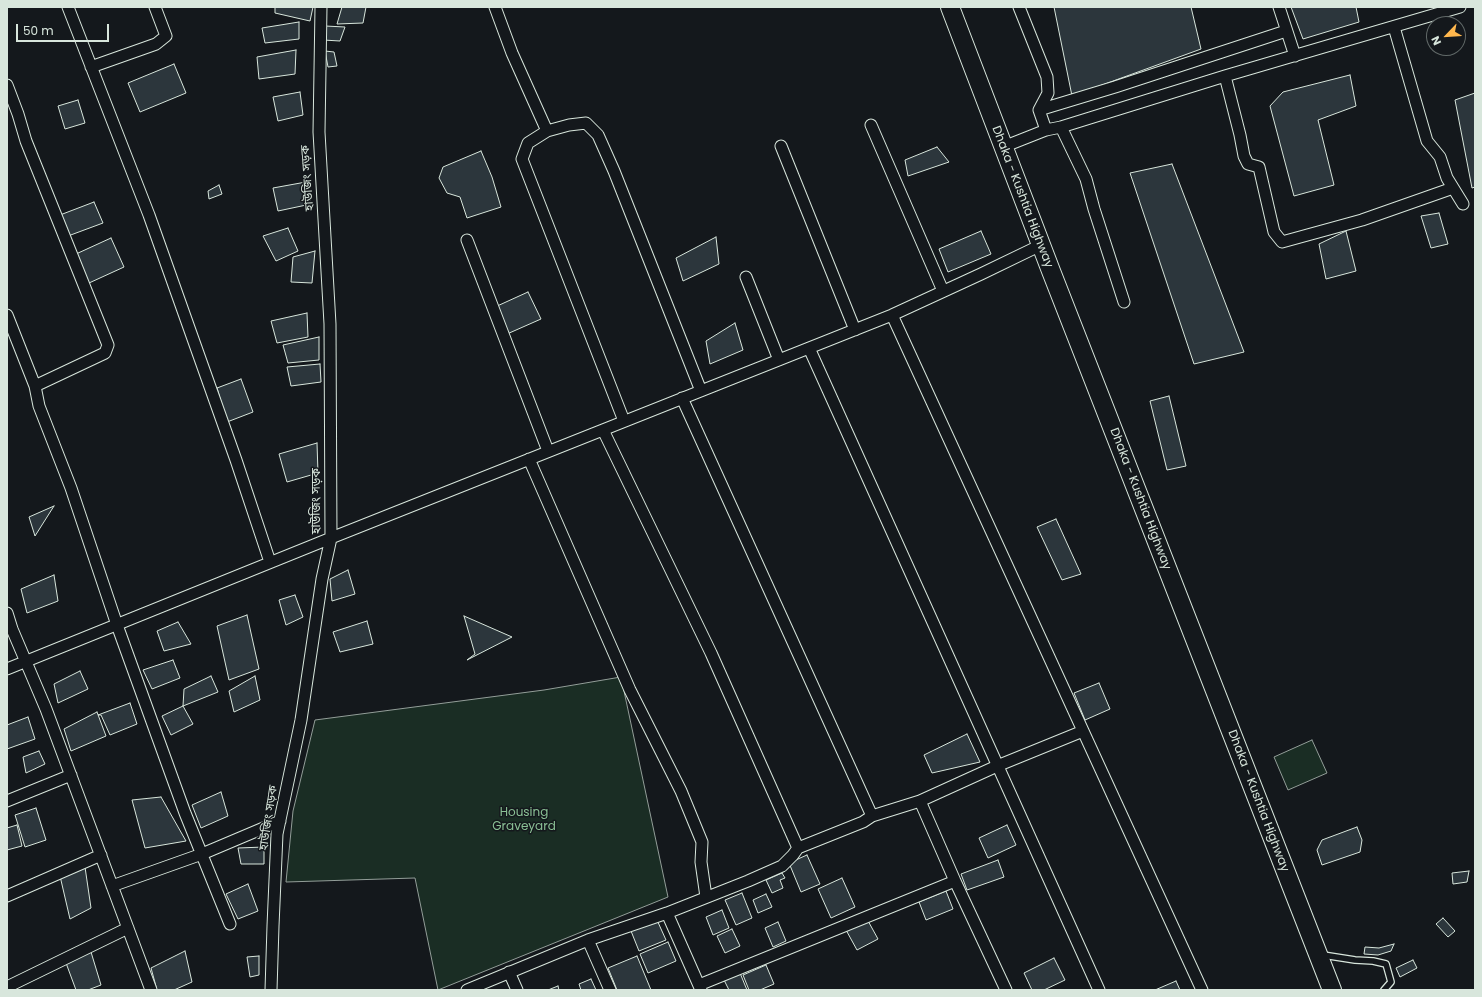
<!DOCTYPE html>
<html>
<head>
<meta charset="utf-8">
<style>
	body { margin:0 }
	#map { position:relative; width:1482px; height:997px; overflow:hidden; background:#14181c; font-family:Poppins,sans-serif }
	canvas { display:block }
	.frame { position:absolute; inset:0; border:8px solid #d8e6dc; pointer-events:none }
	.north { position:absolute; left:1426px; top:16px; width:40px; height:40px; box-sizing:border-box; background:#14181c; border:1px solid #626a69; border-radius:50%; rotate:245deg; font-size:11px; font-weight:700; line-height:16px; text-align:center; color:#d8e6dc }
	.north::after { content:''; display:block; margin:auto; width:14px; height:18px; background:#ffb74d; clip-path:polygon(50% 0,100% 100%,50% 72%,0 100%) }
	.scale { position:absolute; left:16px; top:24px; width:93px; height:18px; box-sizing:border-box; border:2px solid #d8e6dc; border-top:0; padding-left:5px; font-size:12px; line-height:14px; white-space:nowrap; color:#d8e6dc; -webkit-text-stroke:3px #14181c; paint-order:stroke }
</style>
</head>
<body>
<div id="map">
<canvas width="1482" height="997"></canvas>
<div class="frame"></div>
<div class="north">N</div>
<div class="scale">50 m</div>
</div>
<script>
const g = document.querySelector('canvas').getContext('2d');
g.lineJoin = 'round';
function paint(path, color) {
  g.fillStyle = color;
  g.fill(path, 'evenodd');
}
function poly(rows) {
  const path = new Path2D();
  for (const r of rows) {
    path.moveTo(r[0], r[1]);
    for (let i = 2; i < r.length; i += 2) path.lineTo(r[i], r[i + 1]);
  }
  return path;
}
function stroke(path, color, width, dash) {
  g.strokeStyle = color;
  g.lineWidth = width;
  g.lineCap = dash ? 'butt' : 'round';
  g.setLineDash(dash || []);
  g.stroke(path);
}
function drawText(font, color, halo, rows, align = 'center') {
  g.font = font + ' Poppins,"Noto Sans Bengali",sans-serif';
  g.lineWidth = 3;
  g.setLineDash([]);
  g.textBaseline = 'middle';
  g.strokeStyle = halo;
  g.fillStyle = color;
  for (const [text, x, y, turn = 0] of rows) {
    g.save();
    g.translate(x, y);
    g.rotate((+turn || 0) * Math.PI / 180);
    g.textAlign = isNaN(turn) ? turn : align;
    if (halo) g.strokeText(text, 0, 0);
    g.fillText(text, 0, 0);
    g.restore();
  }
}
const green = poly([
	[621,677,668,897,438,990,415,878,286,882,293,811,315,720,544,690,621,677],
	[1312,740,1327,773,1288,790,1274,757,1312,740]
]);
const building = poly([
	[275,7,313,7,310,21,275,13,275,7],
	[342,7,366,7,363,23,337,24,342,7],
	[1054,7,1191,7,1201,49,1072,96,1054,7],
	[1291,7,1356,7,1359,22,1303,39,1291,7],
	[299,22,299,39,265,43,262,28,299,22],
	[325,26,345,27,340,41,323,40,325,26],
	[296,50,295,74,259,79,257,57,296,50],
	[325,51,334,52,337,66,328,67,325,51],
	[174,64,186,93,140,112,128,83,174,64],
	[1350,75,1356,106,1318,120,1334,185,1294,196,1270,106,1283,92,1350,75],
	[300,92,303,115,278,121,273,97,300,92],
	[1475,93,1475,187,1472,188,1455,100,1475,93],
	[78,100,85,123,65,129,58,106,78,100],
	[937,147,949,162,908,176,905,160,937,147],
	[481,151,492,177,501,207,467,218,460,197,447,193,439,178,443,167,481,151],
	[1172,164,1244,352,1194,364,1130,173,1172,164],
	[306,182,311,204,278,211,273,188,306,182],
	[219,185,222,194,209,199,208,191,219,185],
	[94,202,103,223,68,236,60,215,94,202],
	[1439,213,1448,244,1431,248,1421,216,1439,213],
	[288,228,298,251,276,261,263,236,288,228],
	[981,231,991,254,948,272,939,249,981,231],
	[1346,231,1356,271,1326,279,1319,244,1346,231],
	[716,237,719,264,683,281,676,258,716,237],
	[111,238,124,267,89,283,76,254,111,238],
	[315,251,312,283,291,282,293,257,315,251],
	[528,292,541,319,507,334,495,307,528,292],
	[307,313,308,337,277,343,271,321,307,313],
	[735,323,743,350,710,364,706,341,735,323],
	[319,337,319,360,288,363,283,345,319,337],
	[320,364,321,382,291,386,287,367,320,364],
	[241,379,253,412,227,422,217,388,241,379],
	[1169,396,1186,466,1167,470,1150,401,1169,396],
	[317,443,318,473,287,482,279,454,317,443],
	[54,506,35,536,29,517,54,506],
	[1056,519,1081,574,1062,580,1037,527,1056,519],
	[348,570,355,594,332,601,330,579,348,570],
	[54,575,58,601,27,613,21,589,54,575],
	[295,595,303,617,286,625,279,600,295,595],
	[247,615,259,669,229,680,217,626,247,615],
	[464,616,512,637,467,660,475,654,464,616],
	[367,621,373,644,340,652,333,632,367,621],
	[178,622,191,644,164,651,157,631,178,622],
	[173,660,180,678,152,689,143,670,173,660],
	[80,671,88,689,58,703,54,684,80,671],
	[211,676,218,692,183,706,184,689,211,676],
	[255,676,260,700,234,712,229,691,255,676],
	[1099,683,1110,709,1085,720,1074,693,1099,683],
	[130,703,137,724,110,735,101,715,98,715,130,703],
	[183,706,193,724,171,735,162,716,183,706],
	[97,712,106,736,71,751,64,729,97,712],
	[28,717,35,739,7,749,7,725,28,717],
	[967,734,980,762,932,773,924,755,967,734],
	[39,751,45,764,26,773,23,757,39,751],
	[221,792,228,816,201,828,192,805,221,792],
	[161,797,186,841,145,848,132,800,161,797],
	[36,808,46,840,25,847,15,815,36,808],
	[17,825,22,846,7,850,7,828,17,825],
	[1007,825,1016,845,988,858,979,838,1007,825],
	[1357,827,1362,840,1360,852,1322,865,1317,850,1322,840,1357,827],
	[264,847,264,864,241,864,238,848,264,847],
	[807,855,820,884,801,892,789,863,807,855],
	[998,860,1004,877,967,890,961,874,998,860],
	[85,867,91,908,70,919,60,876,85,867],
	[1469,871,1467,882,1453,884,1452,873,1469,871],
	[782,873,785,878,780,880,783,888,772,893,766,880,782,873],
	[842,878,855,907,831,918,818,889,842,878],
	[248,884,258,911,238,919,226,894,248,884],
	[946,891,953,909,926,920,919,902,946,891],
	[742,893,752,918,736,925,725,900,742,893],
	[766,894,772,907,758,913,753,900,766,894],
	[722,910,729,928,713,935,706,917,722,910],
	[1443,918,1455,931,1448,937,1436,924,1443,918],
	[867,919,878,939,857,950,846,930,867,919],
	[657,920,666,940,639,951,631,931,657,920],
	[778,922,786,941,773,947,765,928,778,922],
	[732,929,740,946,725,953,717,936,732,929],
	[668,942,676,961,648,973,640,954,668,942],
	[1394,944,1391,951,1378,955,1364,954,1365,947,1379,948,1394,944],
	[185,951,192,982,174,990,157,990,151,968,185,951],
	[91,952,101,985,88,990,76,990,66,963,91,952],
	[259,956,259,975,250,977,247,957,259,956],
	[637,956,651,990,617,990,608,968,637,956],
	[1054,958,1065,980,1044,990,1032,990,1024,973,1054,958],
	[1413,960,1417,968,1400,977,1396,968,1413,960],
	[766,965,774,984,760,990,749,990,743,975,766,965],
	[740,973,747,990,729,990,724,980,740,973],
	[591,979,596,990,581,990,579,984,591,979],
	[1176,981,1180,990,1155,990,1176,981],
	[558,986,559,990,548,990,558,986]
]);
const service = poly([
	[1323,955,1355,960,1373,961,1386,964,1391,982,1384,990]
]);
const minor = poly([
	[68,7,149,215,236,460,270,562],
	[495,7,512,53,547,131],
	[1019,7,1047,77,1048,93,1039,110,1046,130],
	[1279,7,1295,56],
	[1394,27,1427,141,1440,157,1447,178,1463,204],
	[91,67,156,44,166,36,155,7],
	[1225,76,1240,135,1244,156,1248,164,1259,167,1274,232,1282,242,1362,220,1453,188],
	[7,85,18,114,26,141,108,345,105,353,35,386],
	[1039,110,1115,87,1286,31],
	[871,125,943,291],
	[1061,127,1086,179,1094,209,1124,302],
	[781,146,855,330],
	[1003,147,1046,130,1061,127,1225,76,1460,7],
	[467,240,548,451],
	[746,277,779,360],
	[7,315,35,386,39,406,71,488,117,625,185,813,230,924],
	[892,315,1202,990],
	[809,348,1099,990],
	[682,398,872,816],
	[624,421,522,159,528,143,547,131,569,125,586,123,598,135,614,171,701,391],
	[603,430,711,653,798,848],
	[529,459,630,690,681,791,702,842,701,862,706,897],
	[7,613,12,629,46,709,151,990],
	[7,669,331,538,892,315,981,274,1041,245],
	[7,801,71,775],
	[920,801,955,881,1006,990],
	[112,886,202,854,280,821],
	[7,896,101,855],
	[667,913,701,990],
	[588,940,610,990],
	[509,972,517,990],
	[699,985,955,881],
	[7,987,128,928],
	[271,990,273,926,277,834,301,720,322,579,331,538,330,324,319,132,321,7],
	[467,990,588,940,667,913,748,881,782,866,793,855,798,848,863,822,872,816,920,801,997,766,1083,731]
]);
const primary = poly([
	[950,7,1051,271,1332,990]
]);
const streetNames = [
	["হাউজিং সড়ক",308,178,-94],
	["Dhaka - Kushtia Highway",1022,197,69],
	["Dhaka - Kushtia Highway",1140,499,69],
	["হাউজিং সড়ক",317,501,-90],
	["Dhaka - Kushtia Highway",1258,801,69],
	["হাউজিং সড়ক",269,818,-81]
];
const parkNames = [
	["Housing",524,813],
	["Graveyard",524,827]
];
paint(green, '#1a2d24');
stroke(green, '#939e99', 1);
paint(building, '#2c363c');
stroke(building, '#d8e6dc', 1);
stroke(service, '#d8e6dc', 8);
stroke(minor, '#d8e6dc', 13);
stroke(primary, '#d8e6dc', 20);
stroke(service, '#14181c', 5.5);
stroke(minor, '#14181c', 11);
stroke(primary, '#14181c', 18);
drawText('12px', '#d8e6dc', '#14181c', streetNames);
drawText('12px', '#8ac095', '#14181c', parkNames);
</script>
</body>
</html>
